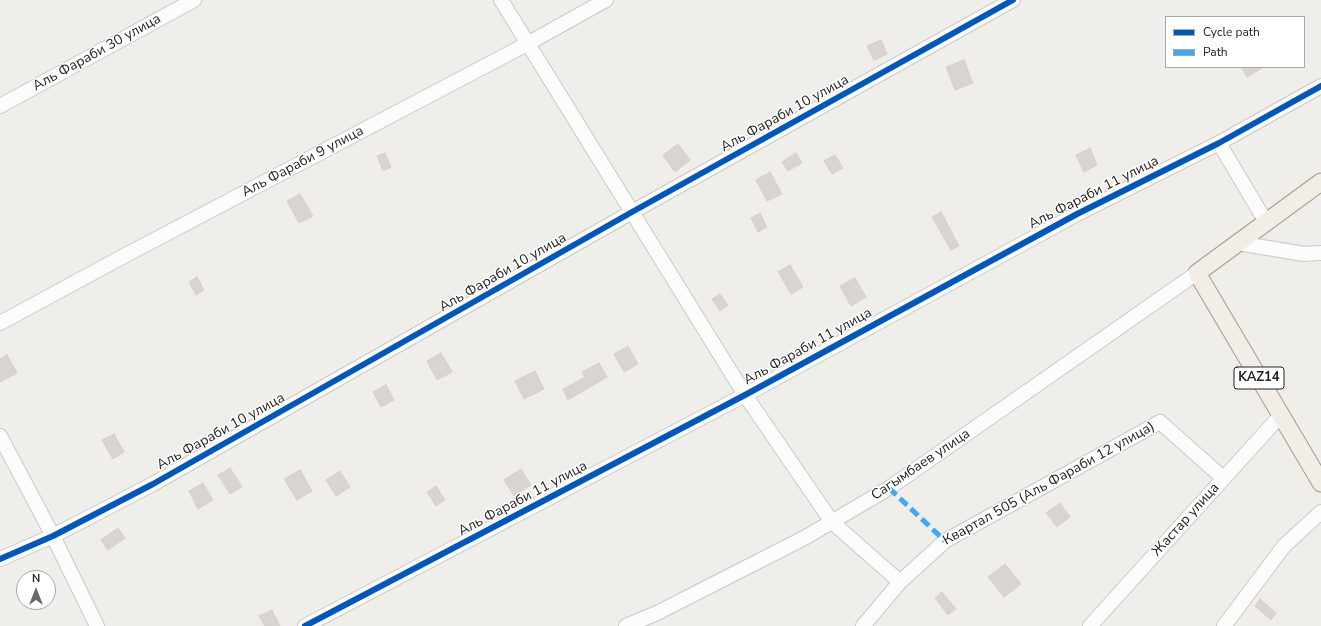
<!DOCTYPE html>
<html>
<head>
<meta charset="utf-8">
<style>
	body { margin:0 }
	#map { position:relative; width:1321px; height:626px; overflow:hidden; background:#f0eeeb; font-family:"Nunito Sans",sans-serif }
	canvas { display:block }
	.legend { position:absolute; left:1165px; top:16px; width:140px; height:52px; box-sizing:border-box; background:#fff; border:1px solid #a7a7a7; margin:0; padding:5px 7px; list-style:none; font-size:12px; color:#222 }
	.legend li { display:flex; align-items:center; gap:8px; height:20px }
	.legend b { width:20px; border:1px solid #a7a7a7 }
	.north { position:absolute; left:16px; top:570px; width:40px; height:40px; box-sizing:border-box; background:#fff; border:1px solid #a7a7a7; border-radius:50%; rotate:0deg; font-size:11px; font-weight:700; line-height:16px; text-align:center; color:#222 }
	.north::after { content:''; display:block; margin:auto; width:14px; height:18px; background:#6a6968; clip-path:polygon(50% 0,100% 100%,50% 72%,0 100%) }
</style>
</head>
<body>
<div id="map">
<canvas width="1321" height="626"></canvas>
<ul class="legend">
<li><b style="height:5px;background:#0057b8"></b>Cycle path</li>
<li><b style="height:5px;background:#3fa9f5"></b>Path</li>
</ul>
<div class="north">N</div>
</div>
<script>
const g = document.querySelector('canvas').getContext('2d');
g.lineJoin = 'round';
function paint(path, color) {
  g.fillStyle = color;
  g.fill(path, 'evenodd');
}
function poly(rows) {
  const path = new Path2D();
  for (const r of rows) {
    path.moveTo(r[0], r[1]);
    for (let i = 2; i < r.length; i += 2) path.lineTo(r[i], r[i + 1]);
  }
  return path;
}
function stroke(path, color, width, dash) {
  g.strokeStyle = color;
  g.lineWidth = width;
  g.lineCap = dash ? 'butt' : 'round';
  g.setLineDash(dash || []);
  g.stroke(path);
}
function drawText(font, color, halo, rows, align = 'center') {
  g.font = font + ' "Nunito Sans",sans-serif';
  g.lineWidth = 3;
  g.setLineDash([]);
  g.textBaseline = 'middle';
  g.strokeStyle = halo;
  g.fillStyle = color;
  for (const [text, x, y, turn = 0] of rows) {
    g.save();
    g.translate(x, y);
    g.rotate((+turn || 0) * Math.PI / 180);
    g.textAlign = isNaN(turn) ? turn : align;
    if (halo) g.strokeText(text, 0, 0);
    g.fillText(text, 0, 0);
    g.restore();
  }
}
const building = poly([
	[881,40,887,54,874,60,867,46,881,40],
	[964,60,973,83,955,90,946,67,964,60],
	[1241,67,1264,67,1247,77,1241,67],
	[678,144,690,160,675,172,663,155,678,144],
	[1090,148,1097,165,1084,172,1076,155,1090,148],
	[385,153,391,167,383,171,377,156,385,153],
	[796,153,802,163,788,171,782,162,796,153],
	[835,155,843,168,832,174,824,161,835,155],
	[770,172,782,194,767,201,756,180,770,172],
	[300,194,313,216,299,223,287,201,300,194],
	[941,212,959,246,951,250,932,217,941,212],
	[760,213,767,227,758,232,751,218,760,213],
	[790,265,803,287,791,294,778,272,790,265],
	[197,277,204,290,196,295,189,282,197,277],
	[855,278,866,297,851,306,840,286,855,278],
	[720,294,728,305,720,311,712,299,720,294],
	[628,346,638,364,624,372,614,354,628,346],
	[441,353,452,372,437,380,427,361,441,353],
	[7,355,17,373,0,382,0,359,7,355],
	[599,363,607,377,568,400,563,389,585,377,582,372,599,363],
	[535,371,544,389,524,399,515,381,535,371],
	[386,385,394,400,381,407,373,392,386,385],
	[114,434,124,452,113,459,102,440,114,434],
	[230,468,242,487,230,494,218,475,230,468],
	[521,469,531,485,514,496,504,480,521,469],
	[300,470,312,491,297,500,284,479,300,470],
	[340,471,350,487,336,496,326,480,340,471],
	[203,483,213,500,198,509,189,491,203,483],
	[436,486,445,500,436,506,427,492,436,486],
	[1060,503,1070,517,1057,527,1046,513,1060,503],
	[118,528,125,538,108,550,101,540,118,528],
	[1005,564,1021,584,1004,597,988,577,1005,564],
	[942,592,956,609,948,615,935,598,942,592],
	[1260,599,1276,613,1271,620,1255,606,1260,599],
	[272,610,280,626,265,626,259,616,272,610]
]);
const minor = poly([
	[501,0,745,395,832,522,900,582],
	[0,106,194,0],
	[1219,143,1266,222],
	[1238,243,1304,254,1321,253],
	[0,323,122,257,527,44,606,0],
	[0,436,53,536,97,626],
	[0,559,53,536,153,484,632,212,1013,0],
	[305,626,745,395,1077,214,1219,143,1321,86],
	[626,626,657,613,806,537,889,488,1197,273],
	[863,626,900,582,945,541,1160,422,1223,478],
	[1090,626,1281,415],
	[1224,626,1284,546,1321,512]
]);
const major = poly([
	[1321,182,1197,273,1321,483]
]);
const quiet = poly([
	[889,488,945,541]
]);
const cycleway = poly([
	[0,559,53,536,153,484,632,212,1013,0],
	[305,626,745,395,1077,214,1219,143,1321,86]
]);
const shields = [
	[1259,378,50]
];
const shieldNames = [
	["KAZ14",1259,378]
];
const streetNames = [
	["Аль Фараби 30 улица",97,53,-29],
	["Аль Фараби 10 улица",785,114,-29],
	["Аль Фараби 9 улица",303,162,-28],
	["Аль Фараби 11 улица",1094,193,-27],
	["Аль Фараби 10 улица",503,273,-30],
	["Аль Фараби 11 улица",808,347,-29],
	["Аль Фараби 10 улица",221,432,-29],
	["Сагымбаев улица",921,465,-34],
	["Квартал 505 (Аль Фараби 12 улица)",1049,484,-29],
	["Аль Фараби 11 улица",523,499,-28],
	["Жастар улица",1186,520,-48]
];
paint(building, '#d7d4d2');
stroke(building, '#d3d0cc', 1);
stroke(minor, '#c9c8c7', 16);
stroke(major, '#a79c86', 19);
stroke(minor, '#fdfcfc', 14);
stroke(major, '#f3ede7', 17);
stroke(quiet, '#3fa9f5', 5, [10, 5]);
stroke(cycleway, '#0057b8', 6);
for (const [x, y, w] of shields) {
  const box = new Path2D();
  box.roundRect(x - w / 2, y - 11, w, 22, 3);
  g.fillStyle = '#fff';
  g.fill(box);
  stroke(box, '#222', 1);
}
drawText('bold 13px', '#222', null, shieldNames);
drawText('14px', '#222', '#fff', streetNames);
</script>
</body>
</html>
